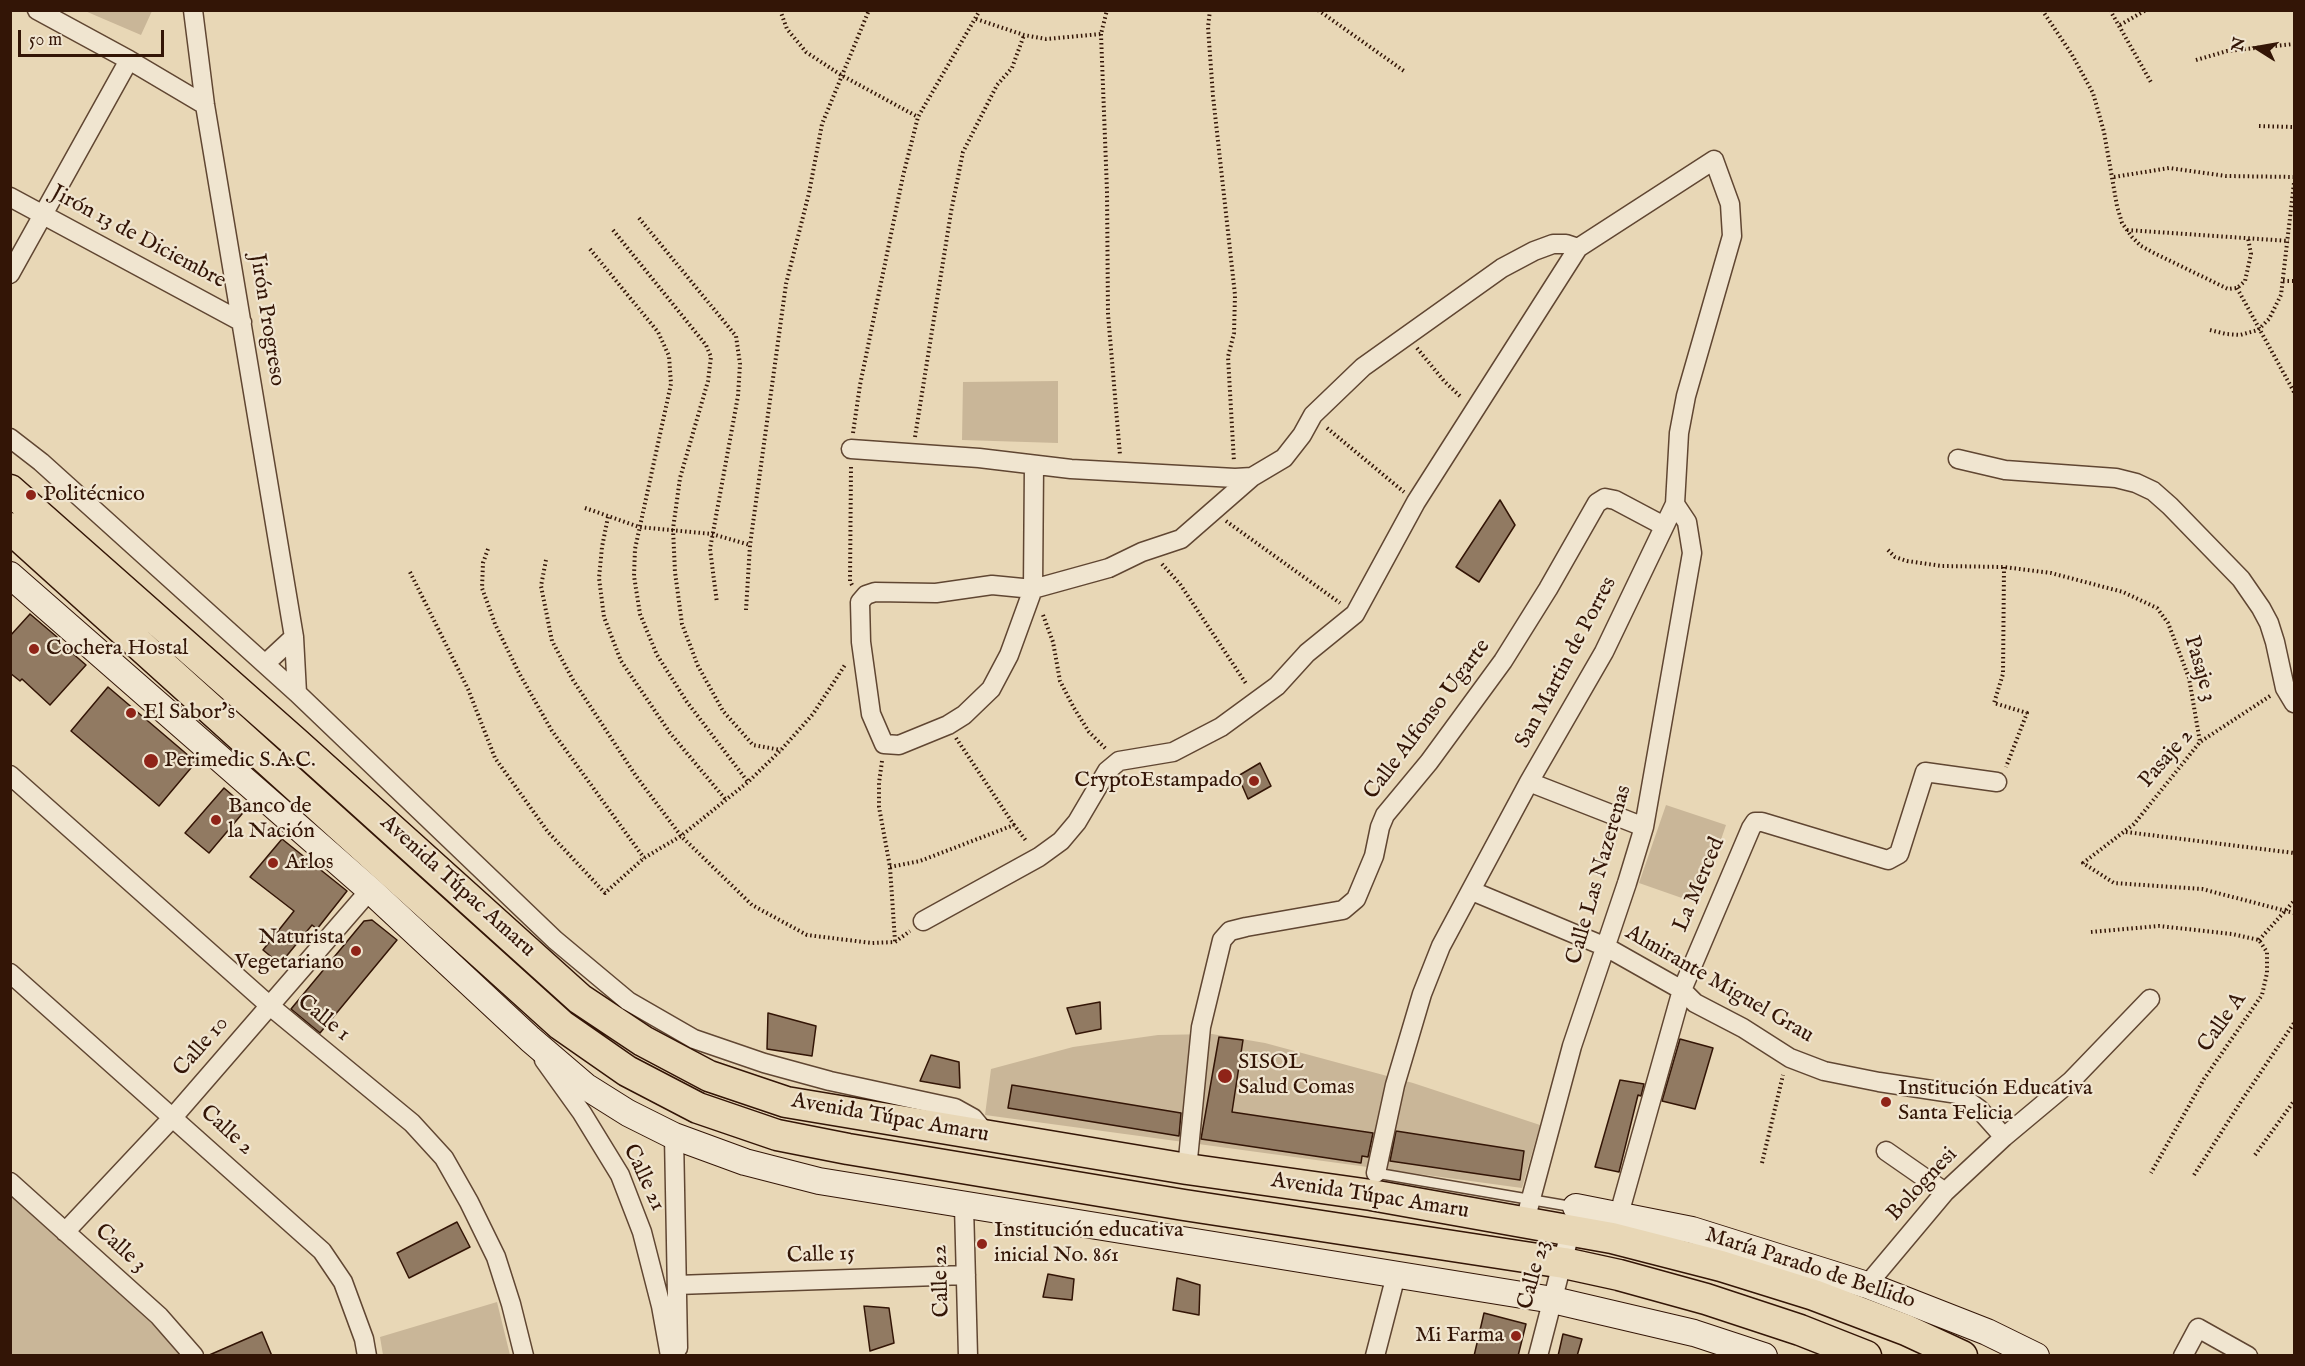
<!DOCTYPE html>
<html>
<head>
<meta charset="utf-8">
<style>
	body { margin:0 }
	#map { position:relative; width:2305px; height:1366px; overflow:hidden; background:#e8d7b6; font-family:"IM FELL English",serif }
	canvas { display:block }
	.frame { position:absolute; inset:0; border:12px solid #331506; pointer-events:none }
	.north { position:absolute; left:2227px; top:18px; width:60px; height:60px; -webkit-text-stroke:4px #f0e5d0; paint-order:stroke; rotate:281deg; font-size:16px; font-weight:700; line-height:24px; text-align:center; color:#331506 }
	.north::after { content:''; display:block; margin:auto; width:21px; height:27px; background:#331506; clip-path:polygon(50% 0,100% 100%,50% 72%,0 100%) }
	.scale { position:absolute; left:18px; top:30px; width:146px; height:27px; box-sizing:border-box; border:3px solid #331506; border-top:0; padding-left:8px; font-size:18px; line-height:21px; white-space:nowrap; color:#331506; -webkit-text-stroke:4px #f0e5d0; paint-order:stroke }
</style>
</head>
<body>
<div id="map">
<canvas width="2305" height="1366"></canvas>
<div class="frame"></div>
<div class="north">N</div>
<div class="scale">50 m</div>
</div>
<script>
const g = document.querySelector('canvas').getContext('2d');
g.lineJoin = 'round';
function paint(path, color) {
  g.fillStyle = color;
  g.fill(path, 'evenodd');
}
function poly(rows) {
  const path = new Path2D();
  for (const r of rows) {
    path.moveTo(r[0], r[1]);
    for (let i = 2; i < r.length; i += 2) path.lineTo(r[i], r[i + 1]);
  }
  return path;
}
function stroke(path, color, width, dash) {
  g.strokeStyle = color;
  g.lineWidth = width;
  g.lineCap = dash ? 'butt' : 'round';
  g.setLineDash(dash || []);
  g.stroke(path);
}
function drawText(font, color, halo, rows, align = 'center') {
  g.font = font + ' "IM FELL English",serif';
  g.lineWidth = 4.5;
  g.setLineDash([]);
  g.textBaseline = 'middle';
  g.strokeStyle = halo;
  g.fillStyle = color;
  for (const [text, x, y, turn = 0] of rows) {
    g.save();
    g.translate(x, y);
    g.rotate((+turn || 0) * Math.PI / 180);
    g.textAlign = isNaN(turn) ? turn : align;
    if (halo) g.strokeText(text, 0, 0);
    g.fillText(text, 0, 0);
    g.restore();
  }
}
const green = poly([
	[85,11,152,11,141,35],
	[1058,381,1058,443,962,440,963,382],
	[1666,805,1726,825,1699,904,1639,883],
	[1212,1034,1265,1043,1413,1083,1540,1125,1522,1188,985,1115,991,1069,1073,1047,1158,1035],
	[10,1195,149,1321,182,1355,11,1355],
	[497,1302,510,1355,383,1355,380,1337]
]);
const building = poly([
	[1500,500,1515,525,1479,582,1456,567,1500,500],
	[30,614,57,637,56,639,86,665,50,705,22,679,20,681,10,673,10,636,30,614],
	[108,687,196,762,159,806,71,731,108,687],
	[1260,763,1271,786,1248,799,1238,776,1260,763],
	[224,788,247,808,209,853,185,833,224,788],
	[282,839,347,891,317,929,312,925,280,964,263,950,294,911,250,877,282,839],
	[372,920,397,940,320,1033,291,1009,364,921,372,920],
	[1100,1002,1101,1029,1076,1034,1067,1008,1100,1002],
	[768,1013,816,1026,812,1056,767,1049,768,1013],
	[1219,1037,1243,1040,1232,1112,1373,1133,1368,1157,1362,1156,1361,1163,1201,1139,1219,1037],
	[1680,1039,1713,1048,1695,1109,1662,1101,1680,1039],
	[931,1055,959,1062,960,1088,920,1081,931,1055],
	[1620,1080,1644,1084,1641,1096,1638,1095,1619,1172,1595,1167,1620,1080],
	[1012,1085,1181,1113,1179,1136,1008,1108,1012,1085],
	[1396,1131,1524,1151,1520,1180,1390,1161,1396,1131],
	[457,1222,470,1247,409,1278,397,1253,457,1222],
	[1048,1274,1074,1279,1072,1300,1043,1297,1048,1274],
	[1177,1278,1200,1285,1199,1315,1173,1310,1177,1278],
	[864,1306,889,1308,894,1343,870,1351,864,1306],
	[1484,1313,1526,1324,1518,1356,1474,1356,1484,1313],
	[262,1332,272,1356,207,1356,262,1332],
	[1563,1334,1582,1339,1577,1356,1558,1356,1563,1334]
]);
const path = poly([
	[780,10,787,29,806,52,841,75,918,117],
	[1210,10,1208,27,1213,96,1235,295,1234,333,1228,357,1234,462],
	[1318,10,1404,71],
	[2042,10,2071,53,2093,93,2104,132,2117,206,2122,223,2132,237,2141,246,2156,254,2228,289,2237,288,2245,281,2251,254,2248,238],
	[2110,10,2152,84],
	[976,19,1024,35,1046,39,1101,34,1107,10],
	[2120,25,2146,10],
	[1101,34,1107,191,1108,314,1120,455],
	[2196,60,2227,51,2294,44],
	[2259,126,2294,127],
	[2114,177,2169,168,2226,176,2294,177],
	[639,218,736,336,740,364,738,396,710,549,717,603],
	[613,230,706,345,711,357,708,381,680,478,673,529,675,572,682,624,698,666,723,711,753,745,781,750],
	[2127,230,2289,241],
	[590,249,658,332,669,356,671,384,635,549,634,576,640,614,657,655,687,702,748,782],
	[2283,281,2294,281],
	[2237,288,2294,392],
	[2210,330,2226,334,2240,335,2258,330,2269,319,2281,295,2294,183],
	[1417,348,1444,381,1462,398],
	[1327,428,1404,492],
	[853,433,860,385,903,176,918,117,980,10],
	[915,437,951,212,963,152,997,85,1012,68,1024,35],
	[851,467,850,581,852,585],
	[585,508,639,527,712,534,750,545],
	[608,517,602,547,599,578,604,617,621,661,670,733,726,800],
	[1226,521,1340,603],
	[488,549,483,563,482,588,495,624,519,673,552,731,644,858],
	[1888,550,1895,557,1907,561,1942,566,2004,567,2051,573,2123,592,2157,608,2168,623,2189,678,2200,742],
	[546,560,541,586,552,641,573,680,636,776,681,836,752,905,807,935,872,943,895,942,910,931],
	[1162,564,1180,584,1247,685],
	[2004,567,2003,674,1994,703,2027,713,2006,767],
	[410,572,468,689,495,758,548,832,605,893,644,858,681,836,748,782,781,750,813,714,845,665],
	[746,610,750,545,786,284,809,193,822,124,869,10],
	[1043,615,1053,642,1060,681,1074,708,1089,732,1106,749],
	[2270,696,2200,742,2134,824,2083,863,2114,883,2202,889,2294,913],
	[956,738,1014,825],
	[882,761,879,783,879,807,890,867,895,941],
	[2126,832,2294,853],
	[890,867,920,861,1014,825,1027,842],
	[2091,932,2159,926,2232,934,2259,940,2267,952,2267,973,2262,995,2204,1079,2151,1173],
	[2259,940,2294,901],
	[2255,1155,2294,1101],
	[1762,1163,1783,1075],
	[2194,1175,2242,1100,2294,1023]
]);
const service = poly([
	[1376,1173,1574,1207]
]);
const minor = poly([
	[37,10,129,60,205,105],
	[193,10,205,105,294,637,297,693],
	[10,197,242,322],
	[10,274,129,60],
	[10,438,41,462,297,693,555,940,628,1001,694,1039,764,1063,830,1081,955,1108,973,1118,988,1136],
	[851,449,979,458,1071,469,1235,478,1252,477],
	[1958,459,2005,470,2116,478,2136,483,2153,491,2170,506,2241,579,2261,608,2269,623,2275,642,2285,688,2294,703],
	[1034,465,1033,589,1009,655,991,689,964,715,948,725,899,745,884,744,871,714,861,642,860,602,866,595,875,592,936,593,992,585,1033,589,1109,568,1142,552,1181,539,1252,477,1284,458,1302,435,1313,415,1363,367,1502,268,1534,251,1553,244,1566,244,1578,248],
	[265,664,294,637],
	[10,775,270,1006,412,1123,444,1158,469,1202,496,1257,511,1304,524,1356],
	[1529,782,1644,827],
	[1472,891,1606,947,1682,990,1695,1003,1743,1028,1790,1058,1824,1071,1879,1082,1958,1094,1979,1109,2004,1137],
	[923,921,1039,857,1061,841,1077,822,1107,771,1119,761,1173,752,1221,727,1277,686,1307,653,1355,614,1416,502,1578,248,1714,160,1730,204,1732,236,1686,396,1679,433,1675,504,1604,652,1529,782,1441,946,1422,994,1395,1085,1376,1173],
	[10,973,322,1251,343,1282,364,1339,367,1356],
	[544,1060,582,1113,620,1175,642,1232,661,1306,670,1356],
	[674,1136,678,1348],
	[1886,1151,1945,1192],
	[1187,1169,1201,1027,1222,940,1230,931,1246,927,1343,910,1356,899,1374,856,1380,827,1385,815,1429,762,1503,661,1548,589,1597,503,1605,498,1615,500,1664,526],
	[10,1182,159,1316,194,1356],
	[964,1206,968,1356],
	[1525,1221,1572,1046,1627,883,1644,827,1692,553,1687,522,1675,504],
	[1616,1225,1682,990,1751,828,1755,822,1762,822,1888,860,1899,854,1925,772,1997,782],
	[65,1232,174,1116,370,890],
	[677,1285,966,1275],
	[1867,1285,1945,1192,2004,1137,2071,1081,2150,999],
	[1375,1356,1396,1275],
	[1538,1356,1573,1221],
	[2183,1356,2198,1328,2248,1356]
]);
const secondary = poly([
	[10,575,370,890,530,1039,585,1086,628,1113,674,1136,745,1162,819,1181,1553,1300,1694,1333,1764,1356],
	[1576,1207,1692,1230,1867,1285,1987,1332,2036,1356]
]);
const trunk = poly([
	[10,490,296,743,580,999,643,1041,709,1076,786,1102,1187,1169,1371,1195,1612,1238,1721,1266,1814,1295,1906,1330,1962,1356],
	[10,528,561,1025,627,1071,698,1108,777,1135,848,1149,1184,1205,1564,1263,1619,1275,1706,1299,1800,1330,1866,1356]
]);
const markers = [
	[31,495,6,"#8f2418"],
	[34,649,6,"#8f2418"],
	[131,713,6,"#8f2418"],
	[151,761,8,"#8f2418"],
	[1254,781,6,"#8f2418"],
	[216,820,6,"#8f2418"],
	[273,863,6,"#8f2418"],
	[356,951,6,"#8f2418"],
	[1225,1076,8,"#8f2418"],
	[1886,1102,6,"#8f2418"],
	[982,1244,6,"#8f2418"],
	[1516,1336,6,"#8f2418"]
];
const streetNames = [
	["Jirón 13 de Diciembre",138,238,28],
	["Jirón Progreso",266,320,81],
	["San Martin de Porres",1567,663,-62],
	["Pasaje 3",2199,669,74],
	["Calle Alfonso Ugarte",1428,720,-53],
	["Pasaje 2",2167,759,-49],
	["Calle Las Nazerenas",1600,875,-74],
	["La Merced",1700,885,-67],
	["Avenida Túpac Amaru",457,887,42],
	["Almirante Miguel Grau",1719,985,30],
	["Calle 1",323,1019,39],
	["Calle A",2223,1023,-55],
	["Calle 10",202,1047,-49],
	["Avenida Túpac Amaru",890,1119,10],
	["Calle 2",226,1131,42],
	["Calle 21",643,1178,65],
	["Bolognesi",1923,1185,-47],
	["Avenida Túpac Amaru",1370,1197,9],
	["Calle 3",120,1249,42],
	["Calle 15",821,1256,-2],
	["María Parado de Bellido",1810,1269,18],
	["Calle 23",1535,1275,-75],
	["Calle 22",942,1281,-92]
];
const poiNames = [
	["Politécnico",43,495],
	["Cochera Hostal",46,649],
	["El Sabor's",143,713],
	["Perimedic S.A.C.",164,761],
	["CryptoEstampado",1242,781,"right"],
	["Banco de",228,807],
	["la Nación",228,832],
	["Arlos",285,863],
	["Naturista",344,938,"right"],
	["Vegetariano",344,963,"right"],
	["SISOL",1238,1063],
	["Salud Comas",1238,1088],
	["Institución Educativa",1898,1089],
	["Santa Felicia",1898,1114],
	["Institución educativa",994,1231],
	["inicial No. 861",994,1256],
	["Mi Farma",1504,1336,"right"]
];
paint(green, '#c9b698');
paint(building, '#917a62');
stroke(building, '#331506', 1.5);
stroke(service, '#604632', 12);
stroke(minor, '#604632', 21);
stroke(secondary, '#331506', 28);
stroke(trunk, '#331506', 33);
stroke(path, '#331506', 4, [1.5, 3]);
stroke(service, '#f0e5d0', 9);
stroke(minor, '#f0e5d0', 18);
stroke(secondary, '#f0e5d0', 26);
stroke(trunk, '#e8d7b6', 30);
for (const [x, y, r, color] of markers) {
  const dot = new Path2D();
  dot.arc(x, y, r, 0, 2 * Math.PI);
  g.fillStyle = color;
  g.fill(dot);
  stroke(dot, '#f0e5d0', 2);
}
drawText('22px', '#331506', '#f0e5d0', streetNames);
drawText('22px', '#331506', '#f0e5d0', poiNames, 'left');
</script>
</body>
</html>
